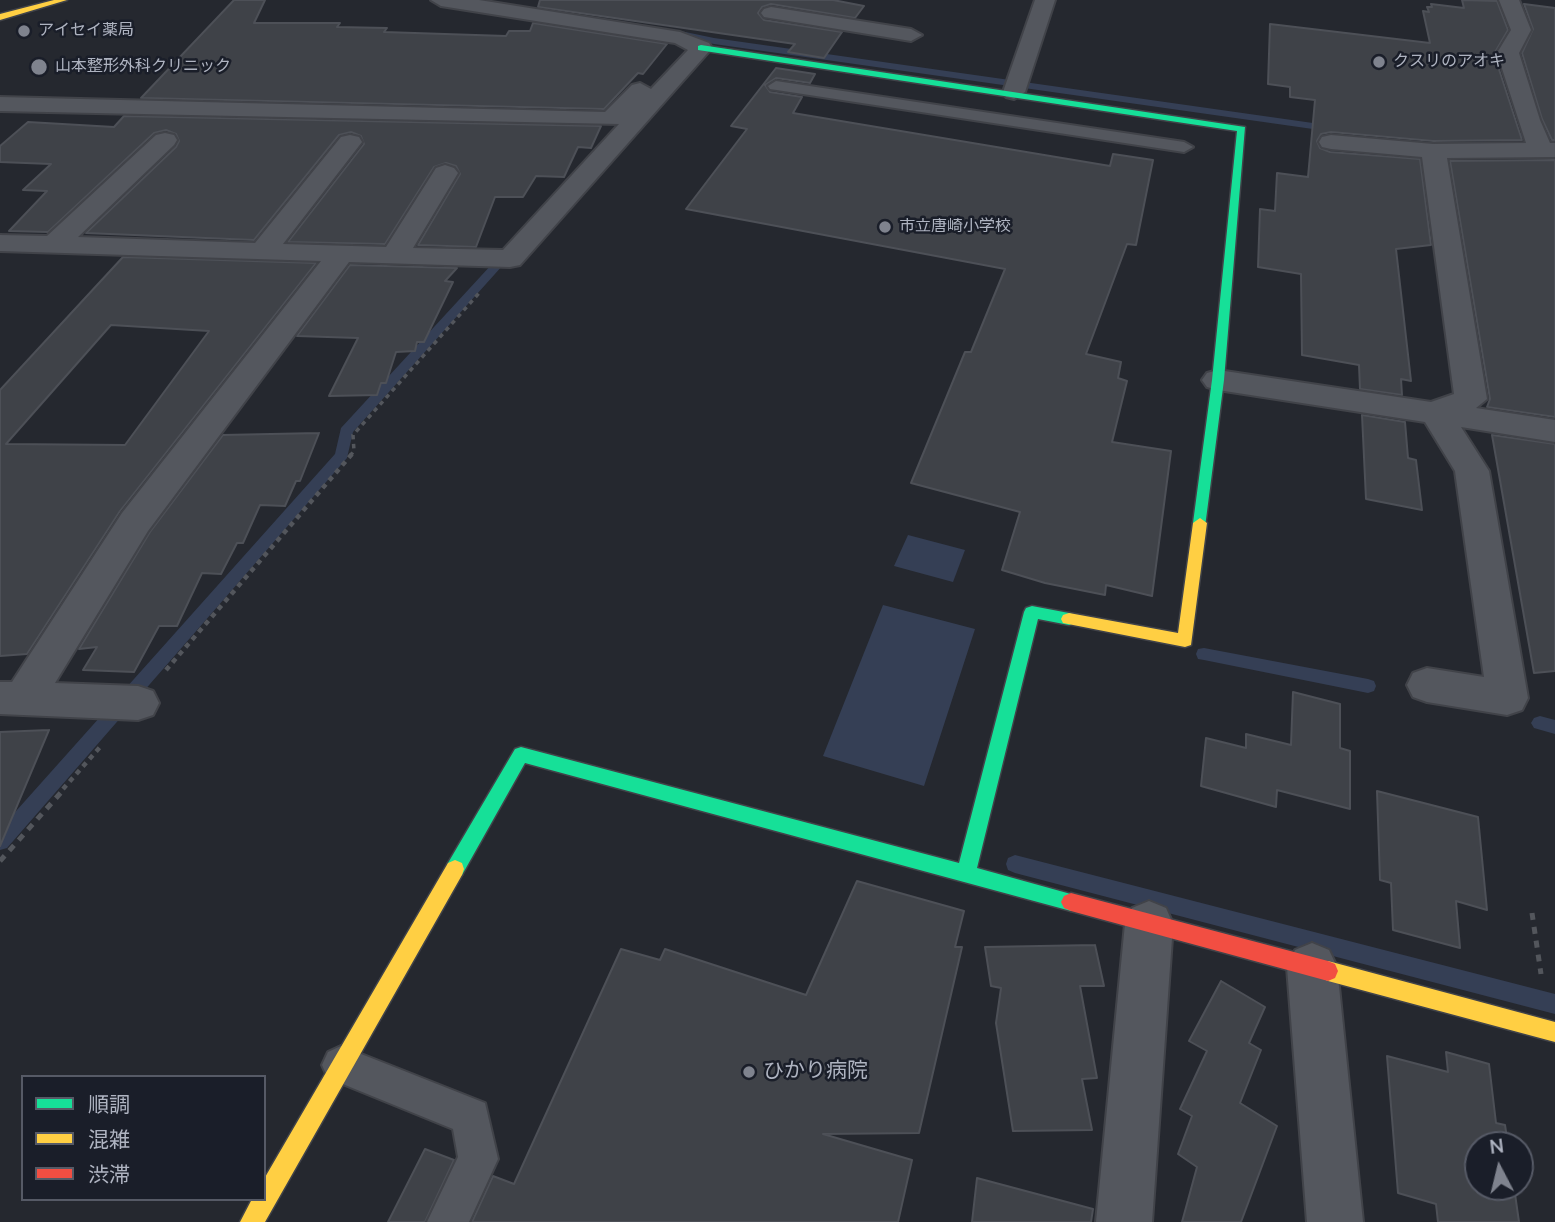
<!DOCTYPE html>
<html>
<head>
<meta charset="utf-8">
<style>
	body { margin:0 }
	#map { position:relative; width:1555px; height:1222px; overflow:hidden; background:#25282f; font-family:"Nunito Sans","Noto Sans JP",sans-serif }
	canvas { display:block }
	.legend { position:absolute; left:21px; top:1075px; width:245px; height:126px; box-sizing:border-box; background:#1a1e29; border:2px solid #565a66; margin:0; padding:9px 12px; list-style:none; font-size:21px; color:#afb4c1 }
	.legend li { display:flex; align-items:center; gap:14px; height:35px }
	.legend b { width:35px; border:2px solid #565a66 }
	.north { position:absolute; left:1464px; top:1131px; width:70px; height:70px; box-sizing:border-box; background:#1a1e29; border:2px solid #565a66; border-radius:50%; rotate:353deg; font-size:19px; font-weight:700; line-height:28px; text-align:center; color:#afb4c1 }
	.north::after { content:''; display:block; margin:auto; width:24px; height:32px; background:#7f838e; clip-path:polygon(50% 0,100% 100%,50% 72%,0 100%) }
</style>
</head>
<body>
<div id="map">
<canvas width="1555" height="1222"></canvas>
<ul class="legend">
<li><b style="height:9px;background:#16e098"></b>順調</li>
<li><b style="height:9px;background:#ffcf43"></b>混雑</li>
<li><b style="height:9px;background:#f24e42"></b>渋滞</li>
</ul>
<div class="north">N</div>
</div>
<script>
const g = document.querySelector('canvas').getContext('2d');
g.lineJoin = 'round';
function paint(path, color) {
  g.fillStyle = color;
  g.fill(path, 'evenodd');
}
function poly(rows) {
  const path = new Path2D();
  for (const r of rows) {
    path.moveTo(r[0], r[1]);
    for (let i = 2; i < r.length; i += 2) path.lineTo(r[i], r[i + 1]);
  }
  return path;
}
function stroke(path, color, width, dash) {
  g.strokeStyle = color;
  g.lineWidth = width;
  g.lineCap = dash ? 'butt' : 'round';
  g.setLineDash(dash || []);
  g.stroke(path);
}
function drawText(font, color, halo, rows, align = 'center') {
  g.font = font + ' "Nunito Sans","Noto Sans JP",sans-serif';
  g.lineWidth = 5;
  g.setLineDash([]);
  g.textBaseline = 'middle';
  g.strokeStyle = halo;
  g.fillStyle = color;
  for (const [text, x, y, turn = 0] of rows) {
    g.save();
    g.translate(x, y);
    g.rotate((+turn || 0) * Math.PI / 180);
    g.textAlign = isNaN(turn) ? turn : align;
    if (halo) g.strokeText(text, 0, 0);
    g.fillText(text, 0, 0);
    g.restore();
  }
}
const water = poly([
	[908,535,965,550,953,582,894,566],
	[883,605,975,629,924,786,823,756]
]);
const stream = poly([
	[671,29,714,38,1334,126,1339,129,1334,132,714,44,668,34,667,32,671,29],
	[1497,133,1555,133,1555,139,1500,138,1497,137,1497,133],
	[508,250,514,253,512,255,353,432,347,458,7,848,0,850,0,829,335,454,341,428,504,251,508,250],
	[1204,648,1368,679,1374,681,1376,686,1374,691,1368,693,1204,660,1198,659,1196,654,1198,649,1204,648],
	[1540,716,1555,720,1555,734,1534,728,1531,723,1534,718,1540,716],
	[1015,855,1555,994,1555,1014,1015,873,1008,870,1006,864,1008,858,1015,855]
]);
const building = poly([
	[234,0,265,0,254,23,340,23,337,27,387,28,384,32,506,36,509,31,530,31,533,23,667,44,643,74,638,73,604,109,141,98,234,0],
	[540,0,833,0,864,6,855,18,771,4,762,7,758,13,764,20,842,32,824,58,788,52,795,44,538,7,540,0],
	[1462,0,1497,1,1508,30,1494,54,1522,140,1433,141,1331,132,1321,134,1317,141,1320,148,1330,152,1420,159,1431,245,1396,249,1411,381,1401,379,1402,395,1360,389,1359,365,1302,355,1301,274,1258,267,1260,209,1275,211,1277,173,1308,177,1315,100,1290,97,1290,87,1268,84,1270,24,1430,43,1423,11,1429,12,1427,7,1432,7,1431,4,1464,8,1462,0],
	[1524,4,1555,8,1555,140,1552,140,1542,119,1522,53,1533,29,1524,4],
	[776,68,815,74,810,83,776,78,765,85,770,92,802,97,793,113,1110,166,1113,154,1153,160,1136,245,1127,244,1086,354,1121,362,1118,378,1127,381,1112,442,1171,451,1152,596,1106,585,1105,595,1045,583,1002,570,1020,512,911,483,965,352,971,352,1005,269,686,209,747,129,731,126,776,68],
	[124,116,601,126,591,148,578,147,564,177,536,176,523,197,495,197,476,247,418,245,460,174,456,166,446,163,434,167,385,244,288,242,364,144,361,136,351,132,339,135,254,240,86,233,176,147,179,141,176,134,166,130,154,133,48,232,9,231,47,191,23,190,51,164,0,162,0,146,28,122,114,127,124,116],
	[1555,160,1555,417,1487,407,1490,399,1450,161,1555,160],
	[123,257,316,263,120,511,27,654,0,656,0,390,123,257],
	[111,325,209,331,125,445,6,444,111,325],
	[350,265,457,268,445,281,453,282,424,342,417,342,415,351,396,352,386,383,381,383,377,395,329,396,358,338,297,336,350,265],
	[1362,415,1405,422,1408,458,1416,460,1422,510,1366,499,1362,415],
	[319,433,300,481,296,481,285,506,260,505,243,543,237,543,221,574,202,573,177,626,159,626,134,672,83,670,97,647,79,649,150,532,223,435,319,433],
	[1492,435,1555,444,1555,671,1534,673,1492,435],
	[1293,692,1340,704,1340,748,1350,751,1350,809,1277,790,1276,807,1201,786,1206,738,1246,748,1246,734,1291,745,1293,692],
	[49,730,0,846,0,732,49,730],
	[1377,791,1478,817,1487,910,1456,901,1460,948,1393,930,1391,883,1380,880,1377,791],
	[857,881,964,911,955,947,962,947,919,1133,823,1134,912,1160,898,1222,472,1222,493,1176,514,1184,621,949,660,960,665,949,806,995,857,881],
	[1095,945,1104,986,1080,986,1097,1078,1082,1079,1092,1130,1013,1131,996,1023,1001,988,991,986,985,947,1095,945],
	[1221,981,1265,1007,1249,1043,1261,1050,1240,1103,1277,1126,1241,1222,1182,1222,1197,1167,1178,1154,1192,1116,1180,1109,1207,1051,1189,1041,1221,981],
	[1446,1052,1489,1064,1496,1123,1505,1125,1508,1145,1478,1145,1478,1187,1514,1187,1519,1222,1438,1222,1436,1204,1398,1193,1387,1056,1448,1072,1446,1052],
	[425,1149,454,1160,425,1222,388,1222,425,1149],
	[977,1178,1093,1209,1091,1222,972,1222,977,1178]
]);
const pathFar2 = poly([
	[350,456,354,451,353,435,480,292]
]);
const pathFar1 = poly([
	[166,670,352,454],
	[63,789,101,746]
]);
const path = poly([
	[0,861,65,788],
	[1532,913,1541,974]
]);
const lane = poly([
	[776,81,1184,142,1193,147,1184,152,770,89,768,86,776,81],
	[341,1046,485,1103,498,1159,469,1222,427,1222,458,1157,453,1129,328,1078,322,1065,328,1052,341,1046]
]);
const street = poly([
	[431,0,479,0,680,32,709,43,712,48,520,265,510,267,349,262,148,531,55,683,138,686,153,691,159,703,153,715,138,720,0,714,0,682,12,682,122,513,321,261,0,251,0,235,47,236,156,135,165,133,174,135,177,140,174,145,78,237,255,243,341,137,350,135,359,137,362,142,283,244,386,247,436,168,445,165,454,168,458,173,413,248,503,250,619,124,0,111,0,97,605,112,632,85,640,83,651,89,688,50,675,43,441,6,431,0],
	[1035,0,1055,0,1025,92,1014,99,1006,97,1003,92,1035,0],
	[1499,0,1519,0,1531,30,1519,53,1540,120,1550,143,1555,143,1555,157,1447,158,1487,399,1476,408,1555,420,1555,442,1461,427,1489,471,1528,698,1522,710,1507,715,1427,702,1413,697,1407,685,1413,673,1427,668,1484,677,1455,471,1425,422,1218,390,1207,387,1202,380,1207,373,1218,370,1431,402,1454,394,1422,157,1331,149,1322,147,1319,142,1322,137,1331,135,1433,144,1526,143,1497,53,1511,30,1499,0],
	[771,7,911,29,922,35,911,41,764,17,761,13,764,9,771,7],
	[1149,901,1166,908,1173,924,1152,1222,1096,1222,1125,924,1132,908,1149,901],
	[1312,943,1329,950,1337,967,1363,1222,1307,1222,1287,967,1295,950,1312,943]
]);
const fast = poly([
	[701,45,1245,127,1224,380,1205,527,1195,527,1193,523,1212,380,1237,131,698,50,698,46,701,45],
	[1032,606,1069,613,1075,615,1077,619,1075,623,1069,625,1038,619,977,868,1078,896,1081,902,1078,908,1071,911,525,763,462,875,455,878,448,875,446,869,448,863,515,749,521,747,959,863,1024,612,1026,608,1032,606]
]);
const slow = poly([
	[54,0,67,0,0,20,0,14,54,0],
	[1200,518,1207,523,1191,645,1185,647,1063,623,1061,619,1063,615,1069,613,1178,633,1193,523,1200,518],
	[455,860,462,863,464,869,462,875,265,1222,240,1222,252,1199,264,1199,264,1179,448,863,455,860],
	[1328,961,1555,1022,1555,1042,1328,981,1321,978,1318,971,1321,964,1328,961]
]);
const jam = poly([
	[1071,893,1328,961,1335,964,1338,971,1335,978,1328,981,1071,911,1064,908,1061,902,1064,896,1071,893]
]);
const markers = [
	[24,31,7,"#7f838e"],
	[1379,62,7,"#7f838e"],
	[39,67,9,"#7f838e"],
	[885,227,7,"#7f838e"],
	[749,1072,7,"#7f838e"]
];
const farPoinames = [
	["アイセイ薬局",38,31],
	["クスリのアオキ",1393,62],
	["山本整形外科クリニック",55,67],
	["市立唐崎小学校",899,227]
];
const nearPoinames = [
	["ひかり病院",763,1072]
];
paint(water, '#353f55');
paint(stream, '#353f55');
paint(building, '#3f4248');
stroke(building, '#4d5057', 2);
stroke(lane, '#414349', 4);
stroke(street, '#414349', 4);
stroke(fast, '#414349', 3);
stroke(slow, '#414349', 3);
stroke(jam, '#414349', 3);
stroke(pathFar2, '#53565c', 3.5, [4.5, 4.5]);
stroke(pathFar1, '#53565c', 4.5, [5, 5]);
stroke(path, '#53565c', 5, [7, 7]);
paint(lane, '#54575e');
paint(street, '#54575e');
paint(fast, '#16e098');
paint(slow, '#ffcf43');
paint(jam, '#f24e42');
for (const [x, y, r, color] of markers) {
  const dot = new Path2D();
  dot.arc(x, y, r, 0, 2 * Math.PI);
  g.fillStyle = color;
  g.fill(dot);
  stroke(dot, '#1a1e29', 2.5);
}
drawText('16px', '#afb4c1', '#1a1e29', farPoinames, 'left');
drawText('21px', '#afb4c1', '#1a1e29', nearPoinames, 'left');
</script>
</body>
</html>
